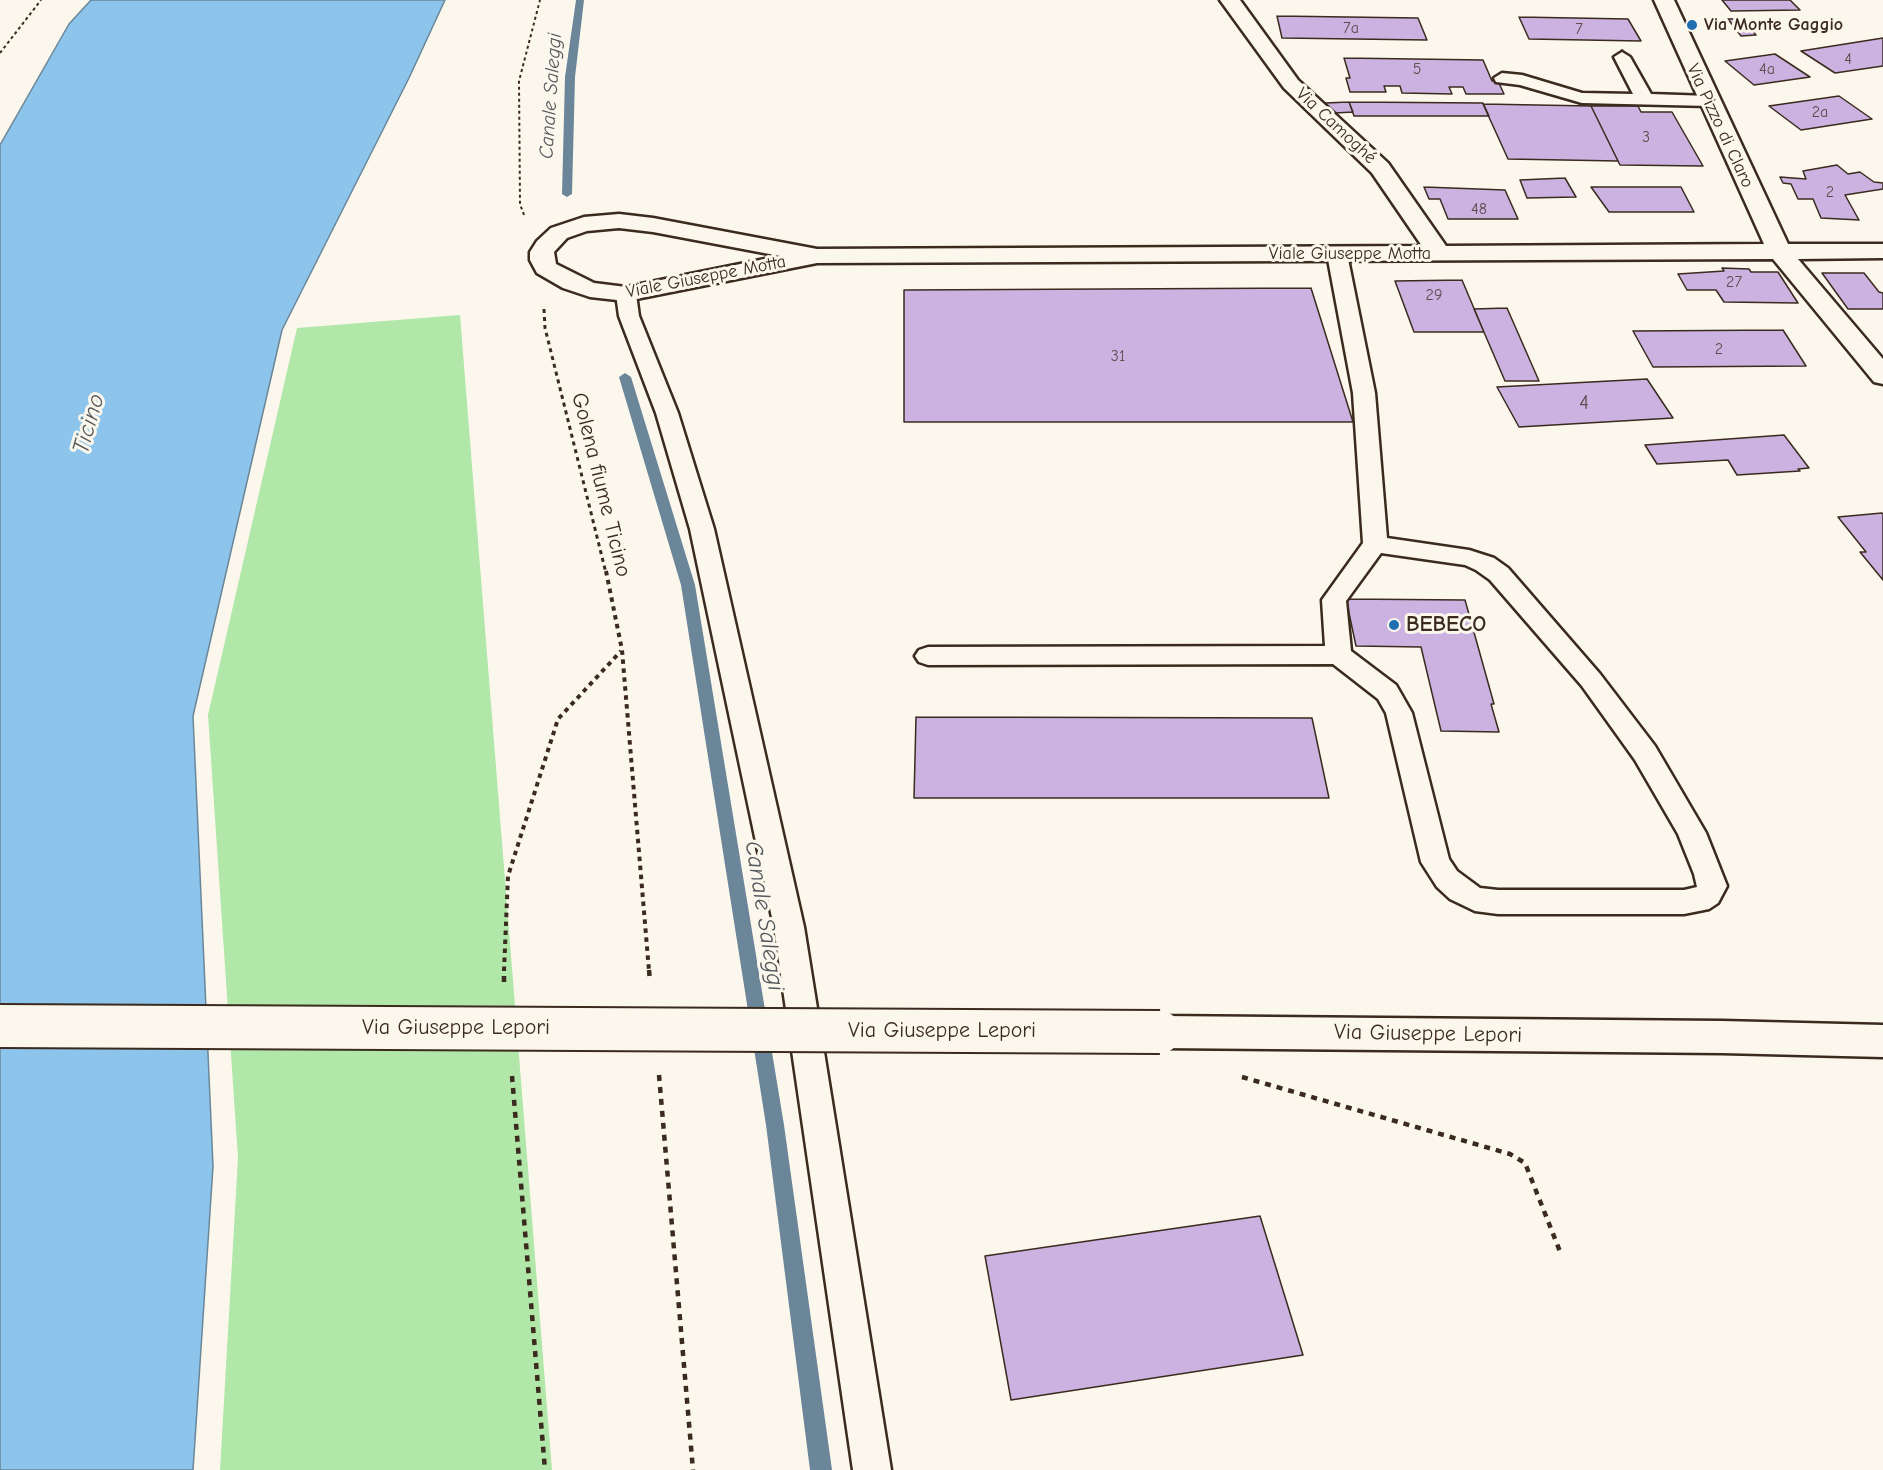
<!DOCTYPE html>
<html>
<head>
<meta charset="utf-8">
<style>
	body { margin:0 }
	canvas { display:block; background:#fbf7ec }
</style>
</head>
<body>
<canvas width="1883" height="1470"></canvas>
<script>
const g = document.querySelector('canvas').getContext('2d');
g.lineJoin = 'round';
function paint(path, color) {
  g.fillStyle = color;
  g.fill(path, 'evenodd');
}
function poly(rows) {
  const path = new Path2D();
  for (const r of rows) {
    path.moveTo(r[0], r[1]);
    for (let i = 2; i < r.length; i += 2) path.lineTo(r[i], r[i + 1]);
  }
  return path;
}
function stroke(path, color, width, dash) {
  g.strokeStyle = color;
  g.lineWidth = width;
  g.lineCap = dash ? 'butt' : 'round';
  g.setLineDash(dash || []);
  g.stroke(path);
}
function drawText(font, color, halo, rows, align = 'center') {
  g.font = font + ' "Comic Neue",sans-serif';
  g.lineWidth = 6;
  g.setLineDash([]);
  g.textBaseline = 'middle';
  g.strokeStyle = halo;
  g.fillStyle = color;
  for (const [text, x, y, turn = 0] of rows) {
    g.save();
    g.translate(x, y);
    g.rotate((+turn || 0) * Math.PI / 180);
    g.textAlign = isNaN(turn) ? turn : align;
    if (halo) g.strokeText(text, 0, 0);
    g.fillText(text, 0, 0);
    g.restore();
  }
}
const green = poly([
	[460,315,552,1470,220,1470,238,1158,208,715,297,328]
]);
const water = poly([
	[91,0,445,0,409,78,282,330,193,716,213,1166,193,1470,0,1470,0,145,69,24,91,0]
]);
const stream = poly([
	[576,0,584,0,575,77,572,194,567,197,562,194,565,77,576,0],
	[625,373,631,377,695,585,784,1125,832,1470,810,1470,766,1125,681,585,619,377,625,373]
]);
const building = poly([
	[1722,0,1790,0,1800,10,1731,11,1722,0],
	[1277,16,1418,18,1427,40,1282,38,1277,16],
	[1519,17,1628,19,1641,41,1529,39,1519,17],
	[1728,19,1742,19,1756,35,1741,36,1728,19],
	[1883,38,1883,66,1835,73,1801,51,1883,38],
	[1775,54,1810,77,1754,85,1725,61,1775,54],
	[1344,58,1483,60,1492,81,1498,81,1504,94,1466,94,1463,87,1449,87,1452,94,1402,93,1400,86,1384,86,1386,92,1350,92,1346,78,1350,78,1344,58],
	[1839,96,1872,119,1801,130,1769,106,1839,96],
	[1349,102,1483,103,1489,116,1354,116,1349,102],
	[1349,102,1353,112,1335,113,1325,103,1349,102],
	[1483,104,1591,106,1618,161,1508,159,1483,104],
	[1591,106,1638,106,1641,112,1672,112,1703,166,1620,165,1591,106],
	[1837,165,1848,174,1860,172,1874,182,1883,183,1883,189,1845,195,1859,220,1821,218,1813,199,1798,199,1791,184,1783,183,1780,177,1806,179,1803,171,1837,165],
	[1565,178,1576,197,1527,198,1520,180,1565,178],
	[1424,187,1505,190,1518,219,1448,219,1440,199,1429,199,1424,187],
	[1591,187,1681,187,1694,212,1609,212,1591,187],
	[1722,268,1749,269,1751,272,1778,272,1798,303,1724,302,1716,290,1687,290,1678,274,1724,271,1722,268],
	[1822,273,1864,273,1879,292,1883,293,1883,309,1848,309,1822,273],
	[1462,280,1484,332,1414,332,1395,281,1462,280],
	[1311,288,1353,422,904,422,904,290,1311,288],
	[1507,308,1539,381,1505,381,1474,309,1507,308],
	[1783,330,1806,366,1653,367,1633,331,1783,330],
	[1647,379,1673,418,1519,427,1497,387,1647,379],
	[1784,435,1809,468,1798,469,1800,471,1737,475,1728,460,1657,464,1645,445,1784,435],
	[1882,513,1883,514,1883,580,1860,552,1866,552,1838,517,1882,513],
	[1346,599,1465,600,1494,704,1491,704,1499,732,1441,731,1421,647,1356,646,1346,599],
	[916,717,1312,718,1329,798,914,798,916,717],
	[1260,1216,1303,1355,1011,1400,985,1256,1260,1216]
]);
const pathFar3 = poly([
	[0,53,41,0],
	[524,215,520,204,519,81,540,0]
]);
const pathFar2 = poly([
	[544,309,545,328,606,573]
]);
const pathFar1 = poly([
	[606,571,622,650,649,971],
	[504,971,508,876,558,719,621,651]
]);
const path = poly([
	[649,970,650,981],
	[504,982,504,970],
	[659,1075,693,1470],
	[512,1076,545,1470],
	[1242,1077,1510,1154,1525,1163,1561,1254]
]);
const service = poly([
	[1622,52,1630,57,1651,94,1709,96,1715,97,1718,101,1715,105,1709,106,1582,103,1520,85,1496,82,1494,78,1502,73,1522,75,1582,93,1633,94,1614,57,1622,52],
	[1337,248,1344,250,1347,254,1375,393,1387,538,1469,550,1494,558,1508,568,1600,674,1655,746,1706,833,1727,886,1718,903,1709,909,1684,914,1498,914,1475,911,1450,899,1437,887,1421,862,1386,713,1378,699,1333,664,928,665,919,662,915,656,919,650,928,647,1325,646,1322,600,1363,543,1353,393,1327,254,1330,250,1337,248],
	[1381,553,1465,565,1476,570,1490,580,1582,686,1635,760,1678,834,1694,874,1697,887,1684,890,1498,890,1480,888,1457,871,1449,859,1412,713,1396,685,1351,651,1346,601,1381,553],
	[626,288,633,290,636,294,639,316,678,413,714,529,804,927,891,1470,853,1470,774,927,690,529,656,413,619,316,616,294,619,290,626,288]
]);
const minor = poly([
	[1220,0,1240,0,1298,80,1388,163,1446,246,1764,244,1654,0,1674,0,1788,244,1883,244,1883,258,1798,259,1883,359,1883,384,1874,382,1773,259,817,263,626,301,590,297,563,288,537,273,530,260,530,252,537,241,551,228,584,217,619,214,653,218,817,249,1422,246,1372,173,1284,88,1220,0],
	[619,228,653,232,780,256,626,287,594,283,556,264,554,252,567,238,587,231,619,228],
	[1160,1016,1722,1021,1883,1025,1883,1057,1722,1053,1160,1048,1146,1044,1141,1032,1146,1020,1160,1016]
]);
const minorBridge = poly([
	[0,1026,1160,1032]
]);
const markers = [
	[1692,25,6,"#1f6fb2"],
	[1394,625,6,"#1f6fb2"]
];
const farNumbernames = [
	["7a",1351,28],
	["7",1579,29],
	["4",1848,59],
	["5",1417,69],
	["4a",1767,69],
	["2a",1820,112],
	["3",1646,137],
	["2",1830,192],
	["48",1479,209],
	["27",1734,282],
	["29",1434,295],
	["2",1719,349],
	["31",1118,356]
];
const farPoinames = [
	["Via Monte Gaggio",1704,25]
];
const farStreetnames = [
	["Via Camoghé",1336,126,43],
	["Via Pizzo di Claro",1720,126,65],
	["Viale Giuseppe Motta",1350,254],
	["Viale Giuseppe Motta",706,277,-11]
];
const farWaternames = [
	["Canale Saleggi",551,96,-86]
];
const numberNames = [
	["4",1584,403]
];
const streetNames = [
	["Golena fiume Ticino",601,485,76],
	["Via Giuseppe Lepori",456,1028],
	["Via Giuseppe Lepori",942,1031],
	["Via Giuseppe Lepori",1428,1034,1]
];
const poiNames = [
	["BEBECO",1406,625]
];
const waterNames = [
	["Ticino",89,424,-74],
	["Canale Saleggi",764,916,81]
];
paint(green, '#b1e7a9');
paint(water, '#8cc4eb');
stroke(water, '#6c8699', 1.5);
paint(stream, '#6c8699');
paint(building, '#cbb2e0');
stroke(building, '#3b2a1e', 1.5);
stroke(service, '#3b2a1e', 5);
stroke(minor, '#3b2a1e', 5);
stroke(pathFar3, '#3b2a1e', 2, [3, 3]);
stroke(pathFar2, '#3b2a1e', 3, [4, 4]);
stroke(pathFar1, '#3b2a1e', 4, [4.5, 4.5]);
stroke(path, '#3b2a1e', 4.5, [6, 6]);
paint(service, '#fbf7ec');
paint(minor, '#fbf7ec');
stroke(minorBridge, '#3b2a1e', 46, []);
stroke(minorBridge, '#fbf7ec', 42);
for (const [x, y, r, color] of markers) {
  const dot = new Path2D();
  dot.arc(x, y, r, 0, 2 * Math.PI);
  g.fillStyle = color;
  g.fill(dot);
  stroke(dot, '#fbf7ec', 2);
}
drawText('16px', '#5f4c4e', null, farNumbernames);
drawText('bold 18px', '#3b2a1e', '#fbf7ec', farPoinames, 'left');
drawText('18px', '#3b2a1e', '#fbf7ec', farStreetnames);
drawText('italic 20px', '#53585c', '#fbf7ec', farWaternames);
drawText('20px', '#5f4c4e', null, numberNames);
drawText('22px', '#3b2a1e', '#fbf7ec', streetNames);
drawText('bold 22px', '#3b2a1e', '#fbf7ec', poiNames, 'left');
drawText('italic 24px', '#53585c', '#fbf7ec', waterNames);
</script>
</body>
</html>
